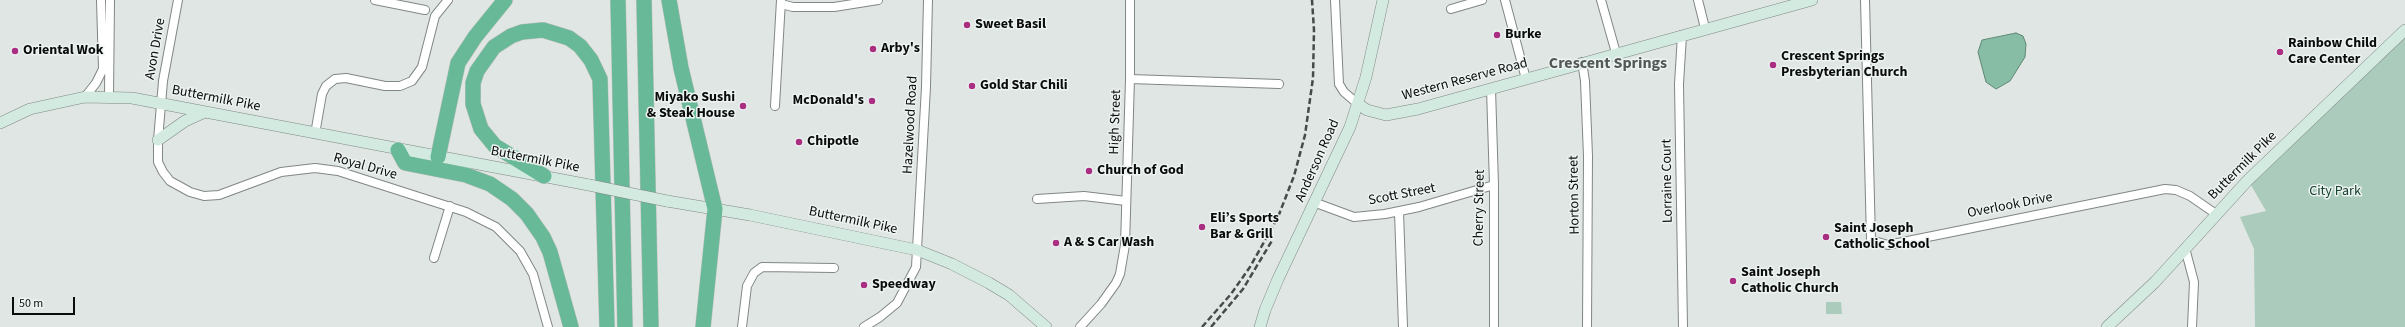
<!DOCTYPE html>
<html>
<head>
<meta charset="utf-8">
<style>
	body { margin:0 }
	#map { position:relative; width:2405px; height:327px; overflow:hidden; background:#dfe6e3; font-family:"Source Sans 3",sans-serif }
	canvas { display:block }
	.scale { position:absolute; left:12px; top:297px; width:63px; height:18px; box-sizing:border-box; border:2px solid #0a0c0b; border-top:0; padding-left:5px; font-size:12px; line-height:14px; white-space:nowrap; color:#0a0c0b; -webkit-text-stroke:3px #ecf3f0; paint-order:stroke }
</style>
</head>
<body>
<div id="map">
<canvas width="2405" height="327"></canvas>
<div class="scale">50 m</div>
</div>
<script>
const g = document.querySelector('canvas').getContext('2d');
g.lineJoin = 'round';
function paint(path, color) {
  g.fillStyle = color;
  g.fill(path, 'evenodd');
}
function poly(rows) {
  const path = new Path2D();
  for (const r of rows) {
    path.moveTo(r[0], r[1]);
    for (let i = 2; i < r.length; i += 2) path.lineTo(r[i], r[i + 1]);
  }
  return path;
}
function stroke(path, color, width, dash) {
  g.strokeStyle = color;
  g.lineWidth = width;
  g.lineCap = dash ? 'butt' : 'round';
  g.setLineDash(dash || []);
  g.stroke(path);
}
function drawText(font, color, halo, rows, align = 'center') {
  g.font = font + ' "Source Sans 3",sans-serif';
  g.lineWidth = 3;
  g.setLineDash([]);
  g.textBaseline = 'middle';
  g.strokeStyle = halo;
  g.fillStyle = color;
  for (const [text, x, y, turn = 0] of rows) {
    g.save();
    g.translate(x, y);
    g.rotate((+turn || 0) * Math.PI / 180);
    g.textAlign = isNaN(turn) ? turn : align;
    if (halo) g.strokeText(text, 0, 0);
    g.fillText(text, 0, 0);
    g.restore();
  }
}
const green = poly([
	[2405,30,2405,327,2255,327,2254,249,2240,217,2266,211,2248,180],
	[1826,302,1841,302,1842,314,1826,314]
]);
const water = poly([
	[2016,33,2023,36,2026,44,2025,57,2010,81,1996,89,1986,82,1978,52,1982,40,2016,33]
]);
const street = poly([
	[178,0,163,81,158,140,158,162,163,172,170,181,190,192,204,196,219,195,281,172,315,168,338,171,466,212,496,227,520,251,533,274,548,327],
	[375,0,425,10],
	[1335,0,1339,84,1344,92,1358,104],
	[1505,0,1526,79],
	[1601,0,1616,53],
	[1698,0,1705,28],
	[1865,0,1871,240,1888,245,2165,189,2176,190,2190,196,2216,214],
	[781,4,793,7,834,7,878,0],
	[1451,9,1482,0],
	[1682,35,1679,84,1683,327],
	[1582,62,1585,81,1588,156,1587,327],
	[1130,79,1279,84],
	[1491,89,1494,185,1494,327],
	[109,96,110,0],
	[85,97,96,83,103,69,101,0],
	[775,106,781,0],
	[315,134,322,94,326,86,335,79,346,78,385,86,400,86,412,81,422,67,435,16,448,0],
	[1037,199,1084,196,1126,201],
	[1316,203,1354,217,1385,214,1419,207,1494,185],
	[1399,212,1403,327],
	[2185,248,2194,282,2192,327],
	[434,258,450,206],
	[742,327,747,286,754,273,762,267,834,268],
	[864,327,880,317,897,303,916,267,926,87,928,0],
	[1080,327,1101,304,1116,283,1120,274,1125,245,1130,79,1130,0]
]);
const secondary = poly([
	[1358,104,1367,110,1386,115,1418,109,1812,0],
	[0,123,30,109,85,97,132,98,589,185],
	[158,140,185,121,205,112],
	[667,201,750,215,917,250,952,264,989,283,1009,295,1046,327],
	[1260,327,1265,310,1278,279,1350,127,1366,77,1383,0],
	[2107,327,2155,282,2248,180,2405,30]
]);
const highway = poly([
	[618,0,625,327],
	[644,0,651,327],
	[669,0,681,68,715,209,703,327],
	[398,150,405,163,466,175,490,184,512,199,527,214,543,237,550,252,571,327],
	[438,157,458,63,475,37,505,0],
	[544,176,495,146,481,129,473,104,473,83,477,71,494,47,511,36,522,32,543,30,569,38,580,46,591,60,600,79,607,327]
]);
const rail = poly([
	[1202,327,1231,294,1250,267,1278,217,1294,176,1305,135,1313,78,1314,30,1312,0],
	[1211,327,1243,289,1273,239]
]);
const secondaryBridge = poly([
	[589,185,667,201]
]);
const markers = [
	[967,25,4,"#aa2e81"],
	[1497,35,4,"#aa2e81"],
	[873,49,4,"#aa2e81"],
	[15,51,4,"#aa2e81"],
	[2280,52,4,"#aa2e81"],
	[1773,65,4,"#aa2e81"],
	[972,86,4,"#aa2e81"],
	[872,101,4,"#aa2e81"],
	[743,106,4,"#aa2e81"],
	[799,142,4,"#aa2e81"],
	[1089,171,4,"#aa2e81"],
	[1202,227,4,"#aa2e81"],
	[1826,237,4,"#aa2e81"],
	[1056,243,4,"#aa2e81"],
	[1733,281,4,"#aa2e81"],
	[864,285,4,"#aa2e81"]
];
const poiNames = [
	["Sweet Basil",975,25],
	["Burke",1505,35],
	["Rainbow Child",2288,44],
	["Care Center",2288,60],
	["Arby's",881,49],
	["Oriental Wok",23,51],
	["Crescent Springs",1781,57],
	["Presbyterian Church",1781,73],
	["Gold Star Chili",980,86],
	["Miyako Sushi",735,98,"right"],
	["& Steak House",735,114,"right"],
	["McDonald's",864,101,"right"],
	["Chipotle",807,142],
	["Church of God",1097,171],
	["Eli’s Sports",1210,219],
	["Bar & Grill",1210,235],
	["Saint Joseph",1834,229],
	["Catholic School",1834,245],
	["A & S Car Wash",1064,243],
	["Saint Joseph",1741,273],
	["Catholic Church",1741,289],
	["Speedway",872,285]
];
const streetNames = [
	["Avon Drive",156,49,-80],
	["Western Reserve Road",1465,80,-15],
	["Buttermilk Pike",216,99,11],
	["High Street",1116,122,-88],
	["Hazelwood Road",911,125,-87],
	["Buttermilk Pike",535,160,11],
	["Anderson Road",1318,161,-66],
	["Buttermilk Pike",2243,166,-45],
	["Royal Drive",365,167,16],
	["Lorraine Court",1668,181,-91],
	["Scott Street",1402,195,-11],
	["Horton Street",1575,195,-91],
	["Overlook Drive",2010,206,-11],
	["Cherry Street",1480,208,-89],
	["Buttermilk Pike",853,221,12]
];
const parkNames = [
	["City Park",2335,192]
];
const quarterNames = [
	["Crescent Springs",1608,64]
];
paint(green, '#abcbbc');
paint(water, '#86bda4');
stroke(water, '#618876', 1);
stroke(street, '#818784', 10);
stroke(secondary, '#818784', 12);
stroke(highway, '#bfc0c0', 16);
stroke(street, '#fff', 8);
stroke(secondary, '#d2eae0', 11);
stroke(highway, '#68b997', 15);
stroke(rail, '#474a49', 2.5, [6, 3]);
stroke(secondaryBridge, '#818784', 12, []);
stroke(secondaryBridge, '#d2eae0', 11);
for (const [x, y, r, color] of markers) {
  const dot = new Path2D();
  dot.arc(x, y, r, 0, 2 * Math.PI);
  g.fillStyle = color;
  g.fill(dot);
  stroke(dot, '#ecf3f0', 1.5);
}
drawText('bold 14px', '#0a0c0b', '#ecf3f0', poiNames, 'left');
drawText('14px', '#0a0c0b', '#ecf3f0', streetNames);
drawText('14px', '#164332', '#ecf3f0', parkNames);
drawText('bold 16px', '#535956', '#ecf3f0', quarterNames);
</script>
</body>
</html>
